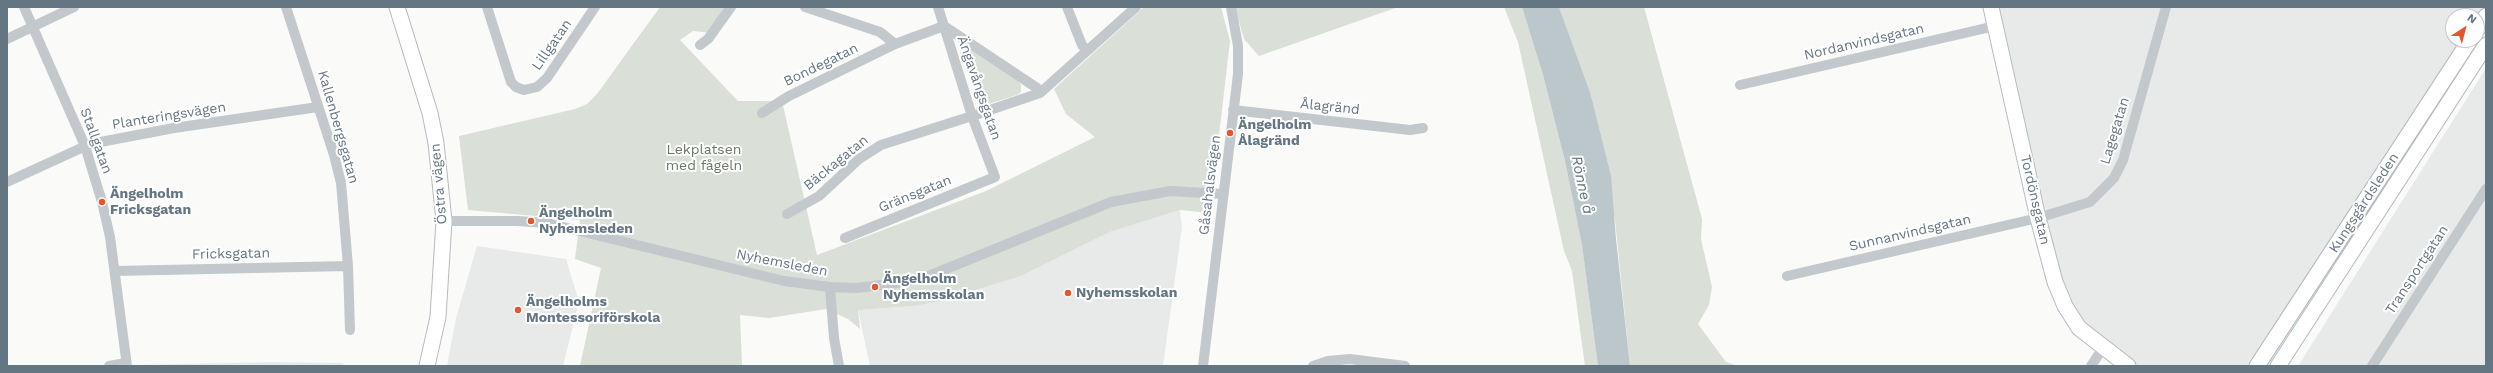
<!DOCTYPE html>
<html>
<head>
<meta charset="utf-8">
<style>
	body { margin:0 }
	#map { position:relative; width:2493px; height:373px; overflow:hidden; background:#fafaf8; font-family:"Work Sans",sans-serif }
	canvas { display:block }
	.frame { position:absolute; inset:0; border:8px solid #657683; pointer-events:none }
	.north { position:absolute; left:2445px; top:8px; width:40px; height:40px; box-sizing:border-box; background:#fff; border:1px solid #c1c8cd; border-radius:50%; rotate:36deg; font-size:11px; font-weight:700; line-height:16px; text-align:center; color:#657683 }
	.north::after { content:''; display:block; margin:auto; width:14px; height:18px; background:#e4572e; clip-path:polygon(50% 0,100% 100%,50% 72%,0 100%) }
</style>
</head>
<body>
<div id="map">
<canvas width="2493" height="373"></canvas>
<div class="frame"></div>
<div class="north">N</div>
</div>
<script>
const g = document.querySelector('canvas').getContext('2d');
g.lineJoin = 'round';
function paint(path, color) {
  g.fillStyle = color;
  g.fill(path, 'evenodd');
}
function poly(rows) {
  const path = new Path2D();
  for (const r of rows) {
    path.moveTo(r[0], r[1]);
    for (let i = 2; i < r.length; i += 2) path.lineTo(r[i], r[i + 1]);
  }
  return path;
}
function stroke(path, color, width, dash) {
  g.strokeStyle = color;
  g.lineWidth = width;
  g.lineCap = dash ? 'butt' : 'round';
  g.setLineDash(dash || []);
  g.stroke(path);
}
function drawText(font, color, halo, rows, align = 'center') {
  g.font = font + ' "Work Sans",sans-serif';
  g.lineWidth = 4;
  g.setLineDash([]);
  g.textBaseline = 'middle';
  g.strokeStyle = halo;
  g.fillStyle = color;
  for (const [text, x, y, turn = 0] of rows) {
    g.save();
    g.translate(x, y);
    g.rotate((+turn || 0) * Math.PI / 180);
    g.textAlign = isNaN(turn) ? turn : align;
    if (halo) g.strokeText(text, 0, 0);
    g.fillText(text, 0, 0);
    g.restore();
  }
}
const built = poly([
	[1992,7,2486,7,2486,14,2477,28,2477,16,2453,16,2453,40,2469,40,2256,366,2131,366,2109,350,2067,305],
	[2486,68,2486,366,2298,366],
	[1180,210,1182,227,1163,366,870,366,858,310,915,306,1021,276,1110,232],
	[477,246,566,259,579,302,563,366,447,366,456,318],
	[272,362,343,363,344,366,136,365]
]);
const green = poly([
	[660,7,726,7,711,33,693,31,680,40,738,101,782,101,817,255,986,191,1095,137,1066,114,1054,89,1144,7,1221,7,1230,41,1210,213,1180,210,1110,232,1021,276,939,301,915,306,858,310,860,329,848,319,826,309,769,318,740,315,742,366,580,366,601,268,575,259,580,220,468,210,459,136,575,109,587,104,597,94],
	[1235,7,1398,7,1259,56,1244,39],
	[1504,7,1522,7,1543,75,1565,161,1582,244,1598,366,1585,366,1572,271,1564,251,1518,42],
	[1559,7,1644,7,1702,219,1701,239,1712,287,1709,305,1698,324,1726,362,1738,366,1630,366,1615,220,1590,92],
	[961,47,967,47,1018,81,1021,85,1021,92,1017,95,985,105,980,103,960,53]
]);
const water = poly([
	[1522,7,1559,7,1590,92,1611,176,1616,239,1630,366,1598,366,1582,245,1565,161,1543,75]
]);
const street = poly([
	[24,7,85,146,102,202,110,237,127,366],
	[286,7,334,155,341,183,348,266,350,330],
	[487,7,511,82,516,87,524,90,537,87,547,78,595,7],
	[805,7,880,32,895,44,944,26,1037,88,1040,93],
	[1067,7,1082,45,1087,51],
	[7,39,74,7],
	[700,45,708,39,731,7],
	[1740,85,1995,26],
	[1233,110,1410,130,1423,128],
	[762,113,789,96,895,44],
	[978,114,1040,93,1136,7],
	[7,182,90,144,174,128,318,107],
	[787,214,819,196,859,159,881,145,972,116],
	[444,221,517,221,547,223,784,281,830,287,857,288,905,282,931,275,1111,202,1170,191,1223,194],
	[845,238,995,177,972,116,938,7],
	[115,271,348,266],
	[1787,276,2038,218,2090,202,2114,178,2123,160,2166,7],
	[830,287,834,338,839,366],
	[109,366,126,363],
	[1203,366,1238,74,1238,46,1231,7],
	[1313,366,1328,361,1350,359,1405,366],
	[2091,366,2103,348],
	[2372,366,2486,189]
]);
const secondary = poly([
	[397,7,430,113,436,143,444,221,438,317,427,366],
	[1991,7,2038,218,2055,282,2065,306,2079,328,2128,366],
	[2477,30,2486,16],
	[2257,366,2470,40],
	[2278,366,2486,45]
]);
const markers = [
	[1230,133,4,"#e4572e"],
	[102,202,4,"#e4572e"],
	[531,221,4,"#e4572e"],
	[875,287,4,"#e4572e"],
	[1068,293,4,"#e4572e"],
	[518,310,4,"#e4572e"]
];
const streetNames = [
	["Nordanvindsgatan",1864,42,-13],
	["Lillgatan",552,45,-55],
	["Bondegatan",821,65,-26],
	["Ängavångsgatan",979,88,71],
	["Ålagränd",1330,107,6],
	["Planteringsvägen",169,116,-9],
	["Kallenbergsgatan",338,127,74],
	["Lagegatan",2115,131,-73],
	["Stallgatan",96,141,70],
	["Bäckagatan",836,163,-39],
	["Östra vägen",439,184,-95],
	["Gåsahalsvägen",1210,185,-83],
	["Gränsgatan",915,194,-22],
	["Tordönsgatan",2035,200,77],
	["Kungsgårdsleden",2364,203,-57],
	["Sunnanvindsgatan",1910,233,-13],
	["Fricksgatan",231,254,-1],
	["Nyhemsleden",782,263,11],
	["Transportgatan",2417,270,-57]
];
const poiNames = [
	["Ängelholm",1238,125],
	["Ålagränd",1238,141],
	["Ängelholm",110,194],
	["Fricksgatan",110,210],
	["Ängelholm",539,213],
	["Nyhemsleden",539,229],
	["Ängelholm",883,279],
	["Nyhemsskolan",883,295],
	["Nyhemsskolan",1076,293],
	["Ängelholms",526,302],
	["Montessoriförskola",526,318]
];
const parkNames = [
	["Lekplatsen",704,150],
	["med fågeln",704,166]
];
const waterNames = [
	["Rönne å",1582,185,78]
];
paint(built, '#e8e9e9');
paint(green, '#dadfd7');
paint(water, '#bbc7cb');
stroke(secondary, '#b3babf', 17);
stroke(street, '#c3c8cc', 10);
stroke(secondary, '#fff', 15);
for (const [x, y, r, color] of markers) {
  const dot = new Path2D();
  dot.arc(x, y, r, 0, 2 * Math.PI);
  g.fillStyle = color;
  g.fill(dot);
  stroke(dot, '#fff', 1.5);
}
drawText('14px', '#657683', '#fff', streetNames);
drawText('bold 14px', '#657683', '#fff', poiNames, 'left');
drawText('14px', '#687a64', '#fff', parkNames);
drawText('italic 15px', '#60757c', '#fff', waterNames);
</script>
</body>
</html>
